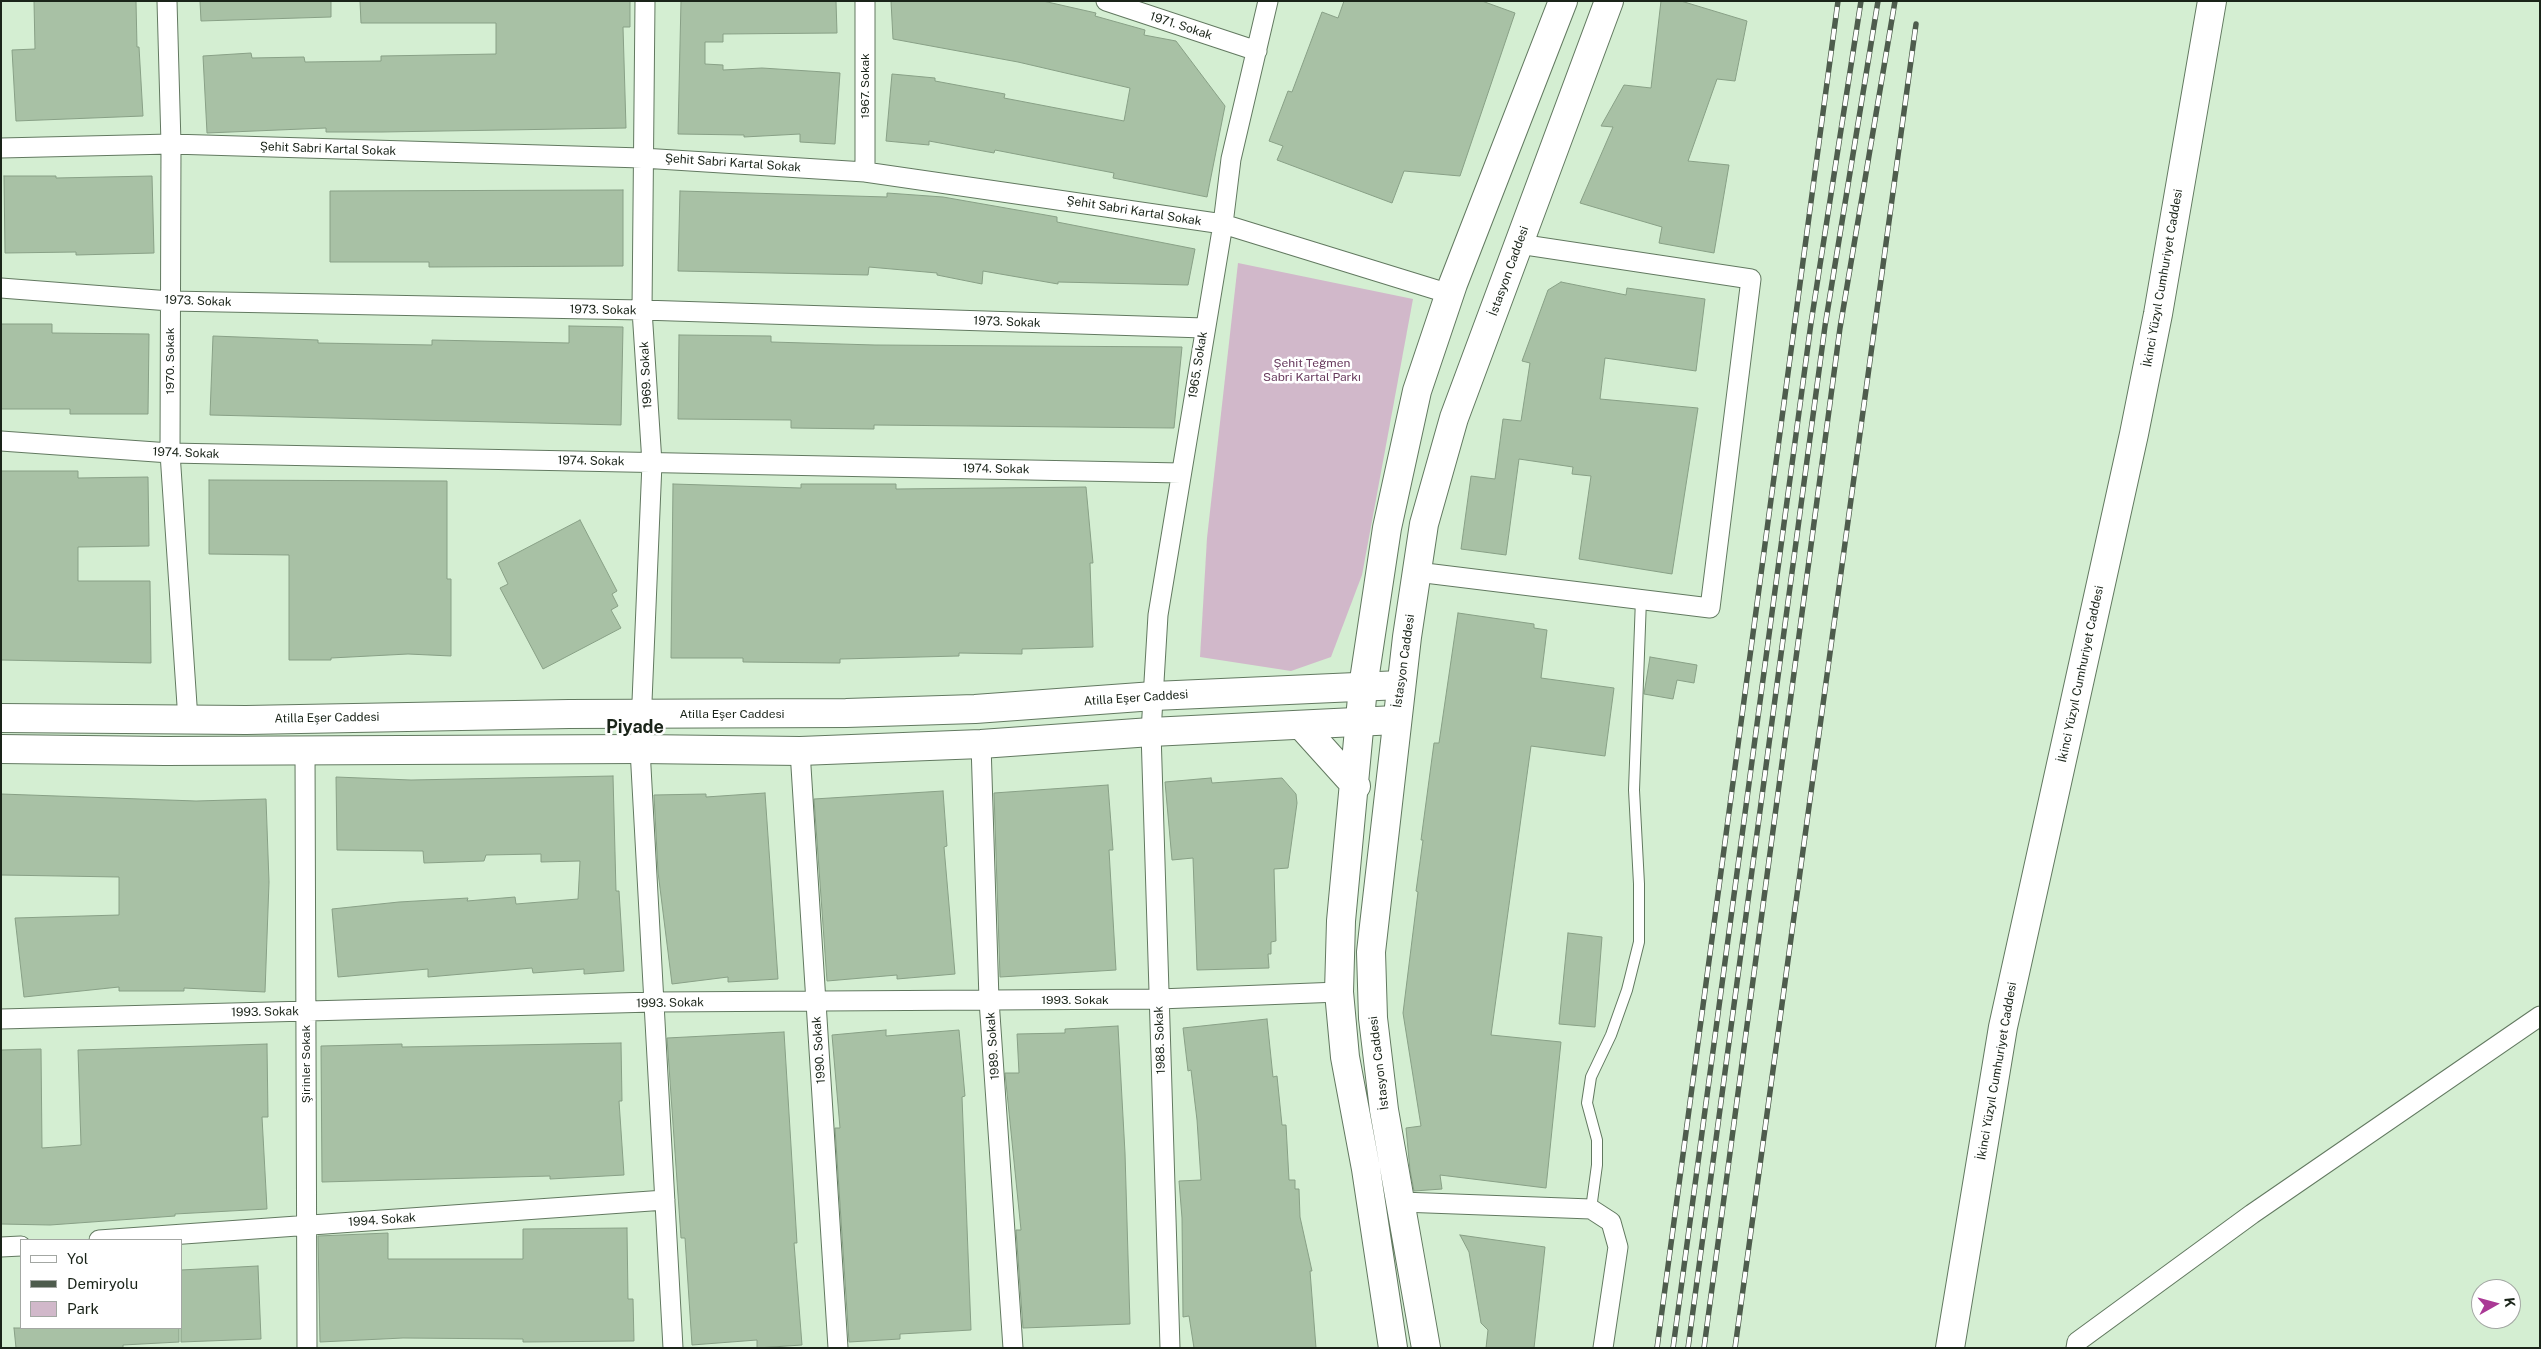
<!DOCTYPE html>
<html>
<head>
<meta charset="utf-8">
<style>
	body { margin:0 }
	#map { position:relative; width:2541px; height:1349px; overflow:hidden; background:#d4eed2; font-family:"Public Sans",sans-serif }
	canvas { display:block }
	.frame { position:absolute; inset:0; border:2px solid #1a2419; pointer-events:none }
	.legend { position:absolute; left:20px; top:1239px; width:162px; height:90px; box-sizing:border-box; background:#fff; border:1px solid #a3a7a3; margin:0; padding:6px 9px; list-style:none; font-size:15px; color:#1a2419 }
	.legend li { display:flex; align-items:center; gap:10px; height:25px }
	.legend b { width:25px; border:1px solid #a3a7a3 }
	.north { position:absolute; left:2471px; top:1279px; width:50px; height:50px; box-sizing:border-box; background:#fff; border:1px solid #a3a7a3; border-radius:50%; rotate:83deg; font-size:14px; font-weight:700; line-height:20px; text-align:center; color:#1a2419 }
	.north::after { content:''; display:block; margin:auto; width:18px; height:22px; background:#aa3995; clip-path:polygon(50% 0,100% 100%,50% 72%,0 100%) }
</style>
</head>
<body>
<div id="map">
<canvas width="2541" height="1349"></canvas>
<div class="frame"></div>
<ul class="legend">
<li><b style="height:6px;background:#fff"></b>Yol</li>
<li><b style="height:6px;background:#4e5c4d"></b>Demiryolu</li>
<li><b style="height:14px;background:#d1b8ca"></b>Park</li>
</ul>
<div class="north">K</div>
</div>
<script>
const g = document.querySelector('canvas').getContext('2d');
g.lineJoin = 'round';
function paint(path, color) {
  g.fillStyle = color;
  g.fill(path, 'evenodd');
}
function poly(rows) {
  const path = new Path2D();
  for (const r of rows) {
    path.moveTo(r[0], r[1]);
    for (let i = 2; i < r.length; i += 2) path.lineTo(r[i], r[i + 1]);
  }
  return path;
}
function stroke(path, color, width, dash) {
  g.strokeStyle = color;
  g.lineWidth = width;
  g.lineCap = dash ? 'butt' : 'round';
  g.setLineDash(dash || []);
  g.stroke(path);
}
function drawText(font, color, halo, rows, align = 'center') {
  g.font = font + ' "Public Sans",sans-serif';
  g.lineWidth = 5;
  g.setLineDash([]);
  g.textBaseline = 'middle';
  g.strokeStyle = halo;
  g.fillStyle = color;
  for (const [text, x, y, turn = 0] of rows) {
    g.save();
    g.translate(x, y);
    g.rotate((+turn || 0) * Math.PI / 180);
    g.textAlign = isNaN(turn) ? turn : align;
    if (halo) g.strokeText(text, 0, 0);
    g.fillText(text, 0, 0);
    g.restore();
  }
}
const green = poly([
	[1238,263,1413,299,1362,575,1331,657,1291,671,1200,657,1207,538]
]);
const building = poly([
	[34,1,136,1,137,47,139,47,143,116,16,121,12,50,35,49,34,1],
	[200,1,331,1,331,17,201,21,200,1],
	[360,1,630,1,630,27,623,27,626,128,382,132,326,132,326,128,207,133,203,56,251,53,252,58,304,57,305,62,381,61,381,56,496,54,496,23,361,23,360,1],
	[681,1,836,1,837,33,723,34,723,42,705,42,705,64,723,65,723,70,762,68,840,73,835,144,800,142,800,134,744,137,744,135,678,134,681,1],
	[891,1,1043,1,1096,13,1095,16,1145,30,1144,35,1176,41,1225,106,1207,197,1113,178,1114,173,995,150,994,153,929,141,929,145,886,141,892,74,935,78,935,81,1005,94,1004,98,1124,121,1130,88,1018,62,893,39,891,1],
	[1344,1,1482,1,1515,13,1460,176,1404,171,1392,203,1277,160,1283,146,1269,141,1288,91,1292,92,1322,12,1338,18,1344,1],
	[1661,1,1681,1,1747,21,1735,81,1717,79,1688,161,1729,165,1714,253,1659,243,1662,227,1580,203,1613,127,1601,126,1624,85,1651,88,1661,1],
	[4,176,56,176,56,178,152,176,154,253,76,255,76,252,5,253,4,176],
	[623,190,623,266,429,267,429,262,330,262,330,191,623,190],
	[680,191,887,197,887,193,943,197,1057,217,1057,222,1195,249,1188,285,1058,282,1058,284,983,271,982,284,937,275,937,273,869,267,868,275,678,271,680,191],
	[1561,282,1626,295,1627,288,1705,299,1696,371,1605,358,1600,399,1698,408,1672,574,1579,559,1591,476,1572,474,1573,467,1519,459,1506,555,1461,549,1471,476,1495,479,1503,419,1521,421,1530,363,1522,361,1548,290,1561,282],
	[1,324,52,324,52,333,149,334,148,414,70,414,70,409,1,409,1,324],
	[569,326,623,327,621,425,210,415,213,336,318,340,318,343,432,345,432,340,569,343,569,326],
	[679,335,771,336,771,342,875,345,1182,347,1174,428,874,425,874,429,791,428,791,420,678,419,679,335],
	[1,471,78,471,78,478,148,477,149,546,78,547,78,581,150,581,151,663,1,660,1,471],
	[209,480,447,481,447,579,451,579,451,656,408,654,331,658,331,660,289,660,289,555,209,554,209,480],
	[673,484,801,488,801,484,896,484,896,489,1086,487,1093,563,1090,563,1093,647,1022,649,1022,654,959,653,959,656,840,659,840,663,743,662,743,658,671,658,673,484],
	[580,520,617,591,612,594,618,606,611,610,621,628,543,669,500,588,508,584,498,563,580,520],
	[1458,613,1534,624,1534,628,1547,630,1541,678,1614,688,1605,756,1531,746,1491,1035,1561,1042,1546,1188,1440,1175,1442,1189,1414,1191,1410,1170,1406,1128,1421,1126,1403,1013,1418,892,1416,891,1423,840,1421,840,1434,743,1439,743,1458,613],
	[1650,657,1697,665,1694,683,1677,680,1673,699,1644,694,1650,657],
	[613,776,616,891,619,891,624,971,584,974,584,969,533,973,532,968,428,977,428,969,338,977,332,909,399,902,468,898,467,901,515,897,516,904,578,899,580,861,541,862,541,854,486,855,484,861,424,863,423,851,337,850,336,777,411,780,613,776],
	[1211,778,1212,783,1282,778,1296,794,1297,803,1288,868,1274,869,1276,941,1271,942,1271,954,1268,954,1269,968,1197,970,1193,858,1172,860,1165,782,1211,778],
	[1108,785,1113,850,1109,850,1116,970,1000,977,994,793,1108,785],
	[943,791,947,846,944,847,955,974,897,979,897,975,827,981,814,799,943,791],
	[765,793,778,979,728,982,728,977,672,984,658,872,654,795,706,794,706,797,765,793],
	[1,794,196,801,266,799,269,882,265,992,184,988,184,991,119,991,119,987,24,997,15,918,119,915,119,877,1,875,1,794],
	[1568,933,1602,937,1595,1027,1559,1024,1568,933],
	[1267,1019,1273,1077,1277,1076,1282,1125,1286,1125,1289,1180,1295,1180,1295,1189,1299,1189,1300,1217,1312,1271,1310,1271,1316,1348,1194,1348,1189,1316,1183,1317,1182,1218,1179,1181,1201,1180,1197,1120,1191,1070,1188,1071,1183,1028,1267,1019],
	[1118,1026,1125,1153,1130,1324,1023,1328,1016,1230,1021,1230,1005,1073,1019,1073,1017,1034,1065,1033,1065,1029,1118,1026],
	[886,1030,886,1036,959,1030,965,1096,962,1097,971,1330,900,1334,900,1339,849,1342,835,1128,840,1128,832,1035,886,1030],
	[784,1032,797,1243,794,1243,802,1345,757,1348,757,1340,692,1345,685,1238,681,1238,667,1038,784,1032],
	[621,1043,622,1101,619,1101,624,1175,550,1179,550,1176,322,1182,321,1046,402,1044,402,1047,621,1043],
	[267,1044,268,1117,262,1117,267,1209,175,1214,175,1216,50,1225,1,1224,1,1050,41,1049,42,1148,81,1145,78,1050,267,1044],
	[627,1228,628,1299,633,1299,634,1341,523,1342,523,1339,403,1338,320,1342,318,1236,388,1233,388,1259,523,1259,523,1229,627,1228],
	[1460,1235,1545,1247,1534,1348,1486,1348,1488,1330,1481,1323,1469,1252,1460,1235],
	[258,1266,261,1339,181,1342,181,1270,258,1266],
	[14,1328,179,1328,179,1342,123,1345,123,1348,16,1348,14,1328]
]);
const service = poly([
	[1591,1209,1597,1165,1597,1140,1587,1103,1591,1077,1611,1035,1627,990,1639,942,1639,884,1634,790,1641,599]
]);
const minor = poly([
	[167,1,171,144,170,453,188,720],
	[645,1,642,310,652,463,640,749,673,1348],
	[865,1,865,172],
	[1106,1,1257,51],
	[1,148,171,144,642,158,865,172,1223,224,1450,294],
	[1,288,170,301,642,310,1204,328],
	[1,441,170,453,1181,473],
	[1417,572,1710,608,1751,279,1519,244],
	[981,744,989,1000,1013,1348],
	[305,750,307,1348],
	[800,751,838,1348],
	[1,1019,654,1002,1159,999,1339,992],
	[1401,1202,1591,1209,1611,1222,1618,1247,1603,1348],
	[99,1240,665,1200],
	[1,1247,21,1246],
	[1170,1348,1151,732,1158,615,1223,224,1231,159,1268,1],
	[2076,1348,2077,1342,2252,1214,2540,1016]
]);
const secondary = poly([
	[1,718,246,720,569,714,846,713,975,709,1154,696,1401,685],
	[1,749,165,751,640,749,800,751,981,744,1151,732,1396,720],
	[1950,1348,2003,1027,2134,434,2158,314,2212,1]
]);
const primary = poly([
	[1301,725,1356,786],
	[1393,1348,1366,1169,1345,1057,1339,992,1341,921,1363,687,1387,528,1417,391,1453,284,1563,1],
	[1426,1348,1384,1110,1373,1018,1371,952,1407,637,1424,524,1454,418,1609,1]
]);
const rail = poly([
	[1657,1348,1838,1],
	[1673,1348,1811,323,1861,1],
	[1688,1348,1825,326,1878,1],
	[1704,1348,1840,328,1895,1],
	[1735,1348,1916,24]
]);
const streetNames = [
	["1971. Sokak",1181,26,18],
	["1967. Sokak",865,86,-90],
	["Şehit Sabri Kartal Sokak",328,149,2],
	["Şehit Sabri Kartal Sokak",733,163,4],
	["Şehit Sabri Kartal Sokak",1134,211,9],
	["İstasyon Caddesi",1509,271,-70],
	["İkinci Yüzyıl Cumhuriyet Caddesi",2163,278,-80],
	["1973. Sokak",198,301,2],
	["1973. Sokak",603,310,1],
	["1973. Sokak",1007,322,2],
	["1970. Sokak",170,361,-90],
	["1965. Sokak",1198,365,-81],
	["1969. Sokak",646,375,-93],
	["1974. Sokak",186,453,2],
	["1974. Sokak",591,461,1],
	["1974. Sokak",996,469,1],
	["İstasyon Caddesi",1404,661,-82],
	["İkinci Yüzyıl Cumhuriyet Caddesi",2081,674,-78],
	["Atilla Eşer Caddesi",1136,698,-4],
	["Atilla Eşer Caddesi",732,714],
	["Atilla Eşer Caddesi",327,718,-1],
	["1993. Sokak",1075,1000],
	["1993. Sokak",670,1003,-1],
	["1993. Sokak",265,1012,-1],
	["1988. Sokak",1160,1040,-92],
	["1989. Sokak",993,1046,-94],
	["1990. Sokak",819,1050,-94],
	["İstasyon Caddesi",1379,1063,-97],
	["Şirinler Sokak",306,1064,-90],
	["İkinci Yüzyıl Cumhuriyet Caddesi",1997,1071,-80],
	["1994. Sokak",382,1220,-4]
];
const parkNames = [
	["Şehit Teğmen",1312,363],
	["Sabri Kartal Parkı",1312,377]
];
const districtNames = [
	["Piyade",635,727]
];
paint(green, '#d1b8ca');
paint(building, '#a8c1a5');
stroke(building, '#88a086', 1);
stroke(service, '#627960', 12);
stroke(minor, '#627960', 21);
stroke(secondary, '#627960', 30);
stroke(primary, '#627960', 30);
stroke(service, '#fff', 10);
stroke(minor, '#fff', 19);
stroke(secondary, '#fff', 28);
stroke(primary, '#fff', 28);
stroke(rail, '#4e5c4d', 5.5);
stroke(rail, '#fff', 4, [11]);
drawText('12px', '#1a2419', '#fff', streetNames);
drawText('12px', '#66395c', '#fff', parkNames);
drawText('bold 18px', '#1a2419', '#fff', districtNames);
</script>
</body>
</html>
